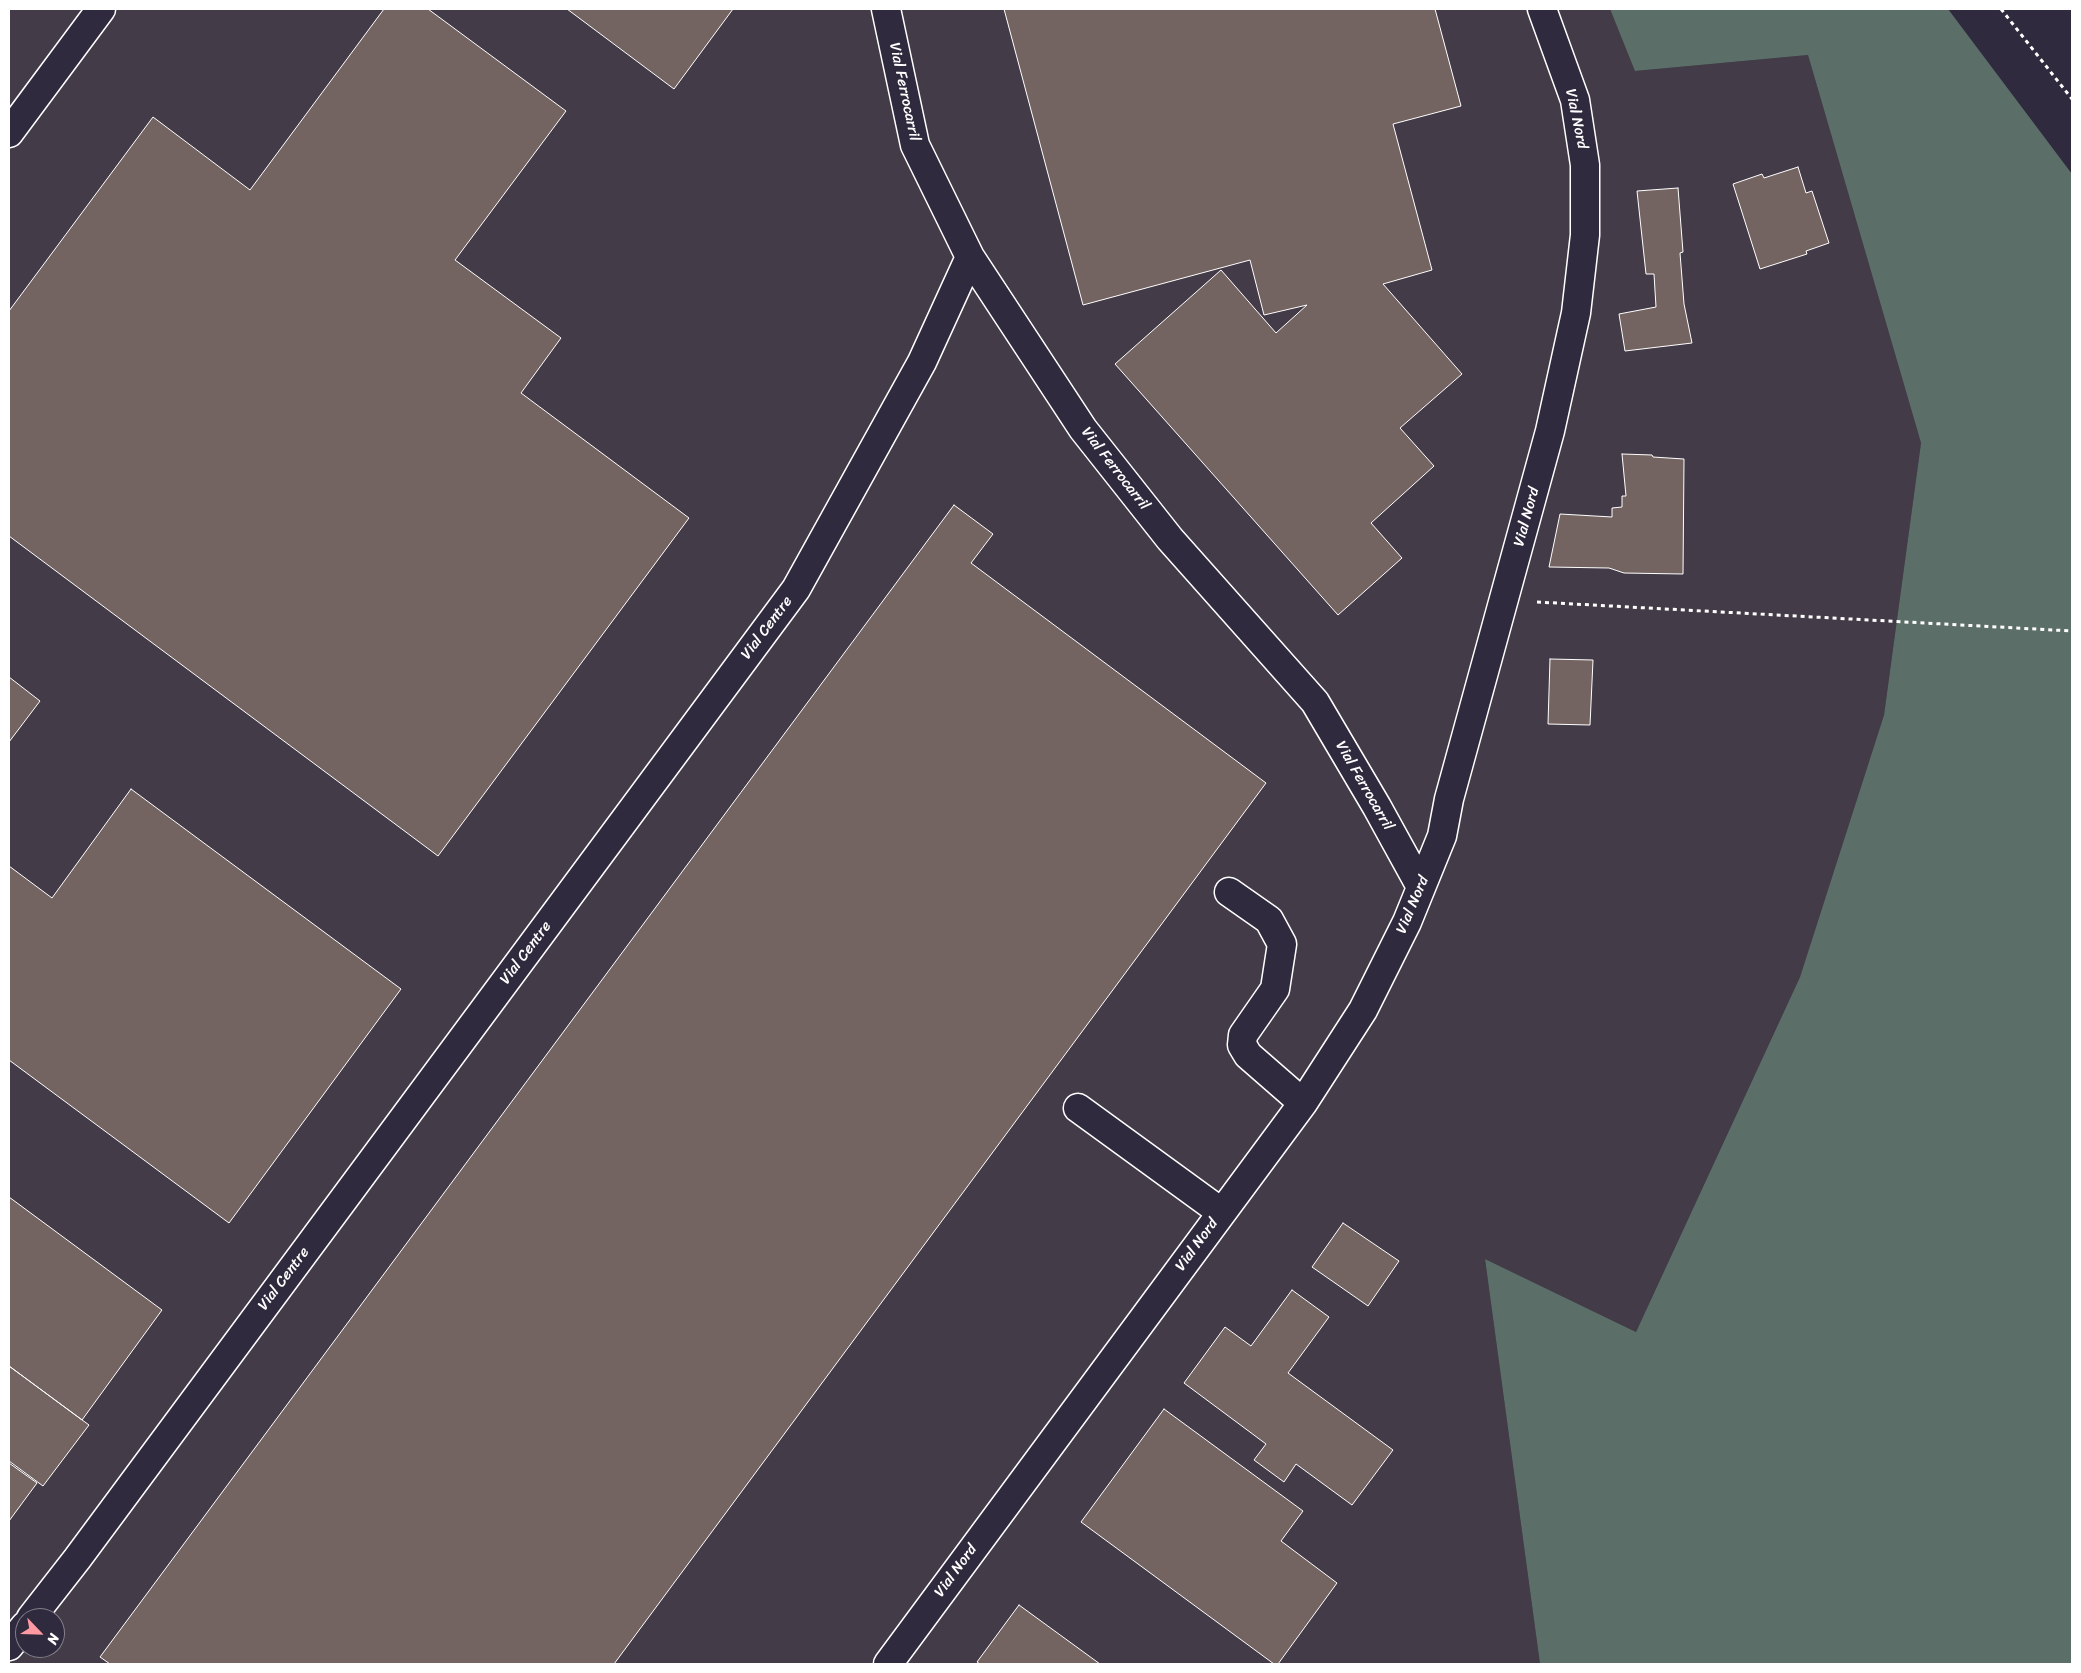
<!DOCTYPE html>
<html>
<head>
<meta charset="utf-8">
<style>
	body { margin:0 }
	#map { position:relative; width:2081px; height:1673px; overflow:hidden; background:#2f2a3d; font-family:Sriracha,sans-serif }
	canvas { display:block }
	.frame { position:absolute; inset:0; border:10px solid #fff; pointer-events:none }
	.north { position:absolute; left:15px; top:1608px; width:50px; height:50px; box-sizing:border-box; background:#2f2a3d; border:1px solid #827f8b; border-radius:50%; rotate:114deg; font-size:14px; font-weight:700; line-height:20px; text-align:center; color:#fff }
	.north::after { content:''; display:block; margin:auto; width:18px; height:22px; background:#ff9aa2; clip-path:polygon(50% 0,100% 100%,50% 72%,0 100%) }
</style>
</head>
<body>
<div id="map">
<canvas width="2081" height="1673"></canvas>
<div class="frame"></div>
<div class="north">N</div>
</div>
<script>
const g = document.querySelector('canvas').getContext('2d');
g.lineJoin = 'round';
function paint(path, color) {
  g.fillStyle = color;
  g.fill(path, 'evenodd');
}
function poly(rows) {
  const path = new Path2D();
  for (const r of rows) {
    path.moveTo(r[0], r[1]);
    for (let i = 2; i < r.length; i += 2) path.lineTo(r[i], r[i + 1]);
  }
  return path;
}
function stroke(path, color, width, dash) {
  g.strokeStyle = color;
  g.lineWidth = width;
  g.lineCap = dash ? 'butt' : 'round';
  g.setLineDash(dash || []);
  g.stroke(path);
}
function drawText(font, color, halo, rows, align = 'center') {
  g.font = font + ' Sriracha,sans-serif';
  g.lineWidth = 4;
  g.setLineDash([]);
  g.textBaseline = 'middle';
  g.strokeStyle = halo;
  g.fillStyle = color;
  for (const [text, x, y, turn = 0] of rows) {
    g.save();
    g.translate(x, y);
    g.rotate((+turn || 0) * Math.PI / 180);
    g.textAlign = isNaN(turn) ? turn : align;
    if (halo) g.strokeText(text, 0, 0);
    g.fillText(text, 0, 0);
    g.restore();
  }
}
const built = poly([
	[9,9,1610,9,1636,71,1808,55,1921,443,1884,715,1800,977,1636,1332,1485,1259,1540,1664,9,1664],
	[25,1618,55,1618,55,1648,25,1648]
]);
const green = poly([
	[1610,9,1948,9,2072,174,2072,1664,1540,1664,1485,1259,1636,1332,1800,977,1884,715,1921,443,1808,55,1635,71]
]);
const building = poly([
	[384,9,428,9,566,111,455,260,561,338,521,393,689,518,438,856,9,536,9,311,153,117,250,190,384,9],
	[567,9,733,9,674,89,567,9],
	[1004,9,1435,9,1461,106,1393,124,1432,270,1383,284,1462,374,1400,428,1434,466,1371,523,1402,558,1338,615,1115,364,1221,270,1276,333,1307,305,1264,315,1250,260,1083,305,1004,9],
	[1798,167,1806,193,1812,191,1829,243,1806,251,1807,254,1760,269,1733,184,1762,174,1764,178,1798,167],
	[1678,188,1683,252,1680,253,1684,304,1692,343,1625,351,1619,314,1656,307,1654,274,1646,274,1637,191,1678,188],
	[1622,454,1652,455,1653,457,1684,459,1683,574,1624,573,1609,568,1549,567,1560,514,1612,517,1612,508,1622,507,1622,496,1626,496,1622,454],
	[954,505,993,534,971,563,1266,783,614,1664,110,1664,100,1657,954,505],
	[1550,659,1593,660,1590,725,1548,724,1550,659],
	[9,677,40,701,9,742,9,677],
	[131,789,401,989,229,1223,9,1060,9,866,52,898,131,789],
	[9,1197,162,1310,82,1420,9,1366,9,1197],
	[1343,1223,1399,1261,1368,1306,1312,1267,1343,1223],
	[1292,1290,1329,1317,1288,1373,1393,1450,1352,1505,1296,1464,1284,1482,1254,1460,1266,1444,1184,1383,1225,1327,1251,1346,1292,1290],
	[9,1366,89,1425,43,1486,9,1461,9,1366],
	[1164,1409,1303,1511,1281,1541,1337,1583,1278,1664,1274,1664,1081,1522,1164,1409],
	[9,1463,37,1483,9,1521,9,1463],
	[1019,1605,1100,1664,980,1664,977,1662,1019,1605]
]);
const path = poly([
	[2001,9,2072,99],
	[1537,602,2072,631]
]);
const minor = poly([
	[886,9,915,145,970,257,1083,429,1170,539,1315,702,1377,807,1421,887],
	[9,133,101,9],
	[1229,892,1269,920,1282,944,1275,989,1243,1035,1242,1045,1248,1055,1303,1103],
	[1078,1108,1221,1212],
	[31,1618,77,1559,796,589,922,362,970,257],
	[9,1646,25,1626],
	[888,1664,1303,1103,1363,1010,1407,922,1442,836,1449,799,1550,431,1576,313,1585,235,1585,165,1575,100,1542,9]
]);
const streetNames = [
	["Vial Ferrocarril",904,92,78],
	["Vial Nord",1576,119,78],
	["Vial Ferrocarril",1115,469,52],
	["Vial Nord",1527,517,-75],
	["Vial Centre",767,628,-53],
	["Vial Ferrocarril",1364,786,60],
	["Vial Nord",1413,905,-67],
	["Vial Centre",526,953,-53],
	["Vial Nord",1197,1245,-54],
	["Vial Centre",284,1279,-53],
	["Vial Nord",956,1571,-54]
];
paint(built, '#443b48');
paint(green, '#5b6e67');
paint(building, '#746461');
stroke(building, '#fff', 1);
stroke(minor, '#fff', 31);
stroke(path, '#fff', 3, [4, 4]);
stroke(minor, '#2f2a3d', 28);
drawText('15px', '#fff', '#2f2a3d', streetNames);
</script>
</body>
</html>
